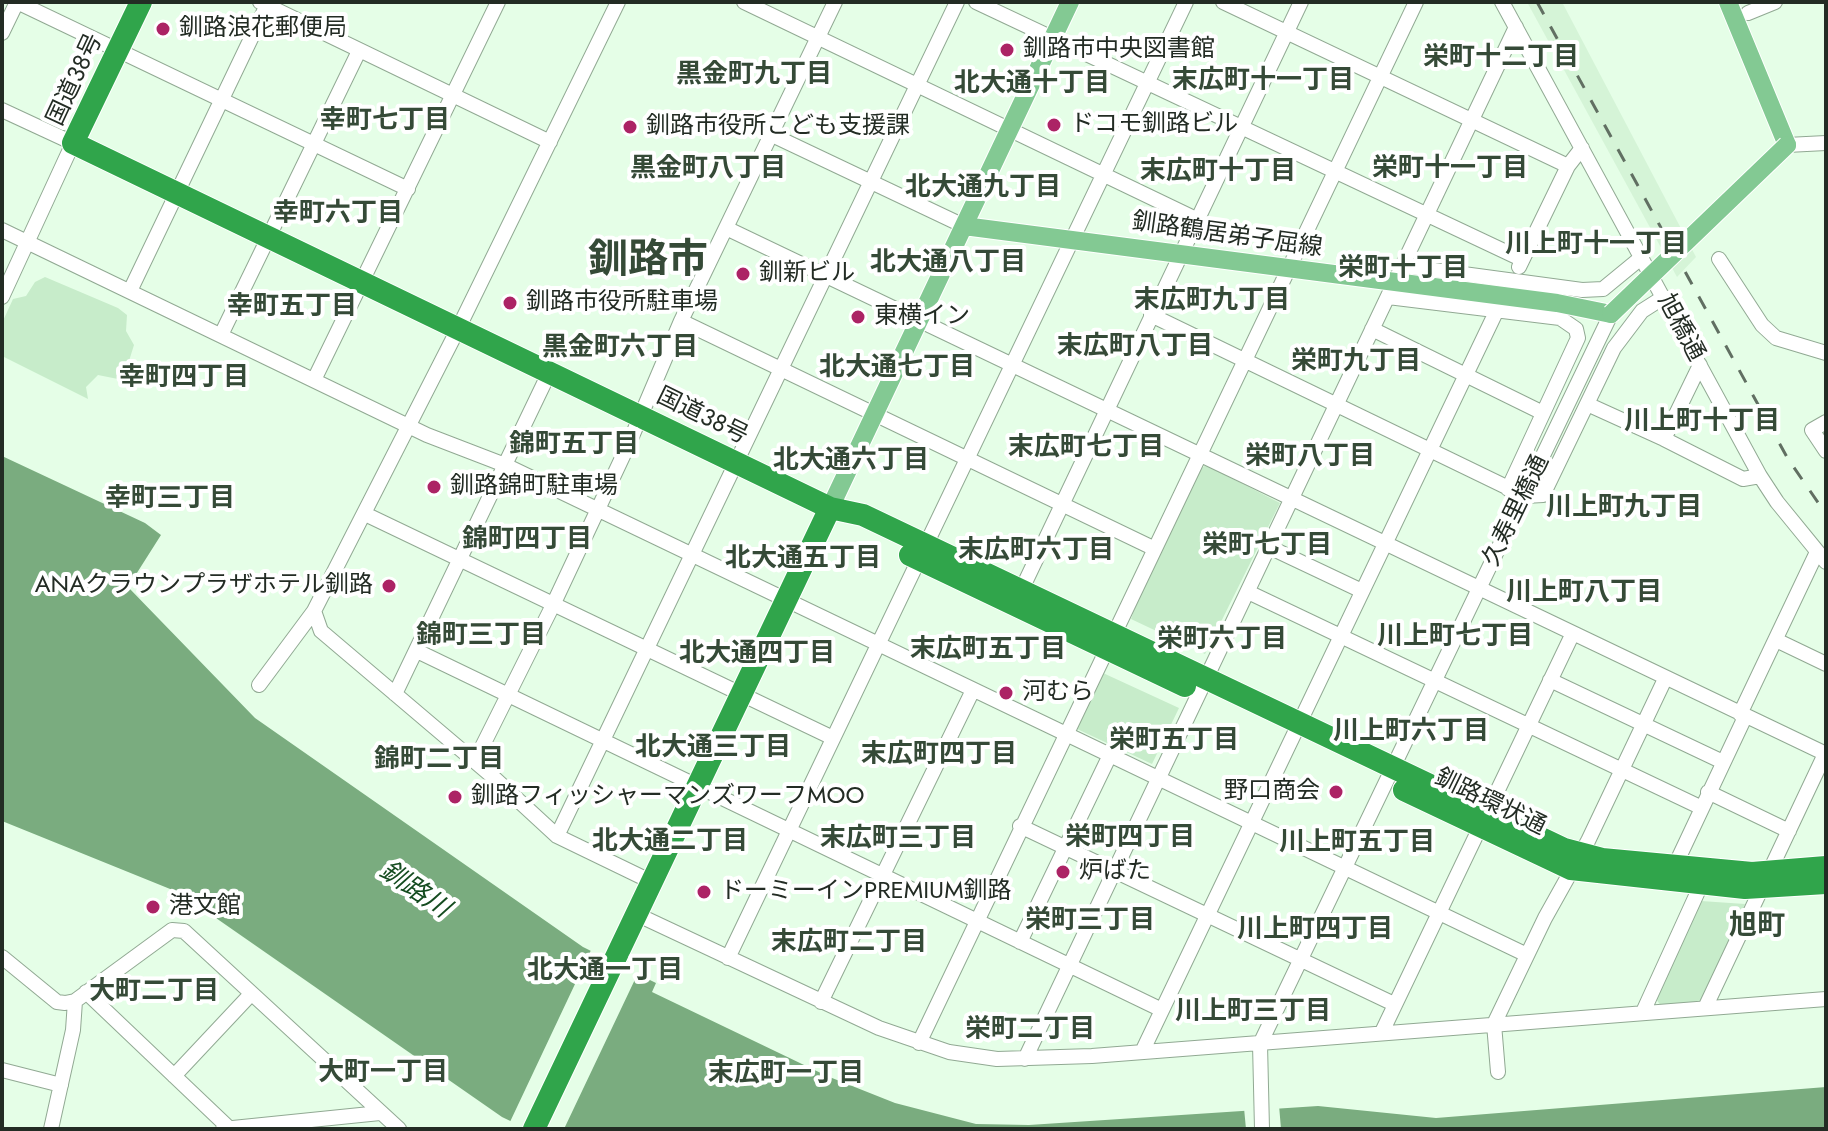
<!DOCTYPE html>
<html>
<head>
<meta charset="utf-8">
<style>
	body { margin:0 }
	#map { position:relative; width:1828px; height:1131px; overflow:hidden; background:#e5fee7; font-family:Jost,sans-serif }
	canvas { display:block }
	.frame { position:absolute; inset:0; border:4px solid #232c24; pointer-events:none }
</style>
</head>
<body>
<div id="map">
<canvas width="1828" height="1131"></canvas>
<div class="frame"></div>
</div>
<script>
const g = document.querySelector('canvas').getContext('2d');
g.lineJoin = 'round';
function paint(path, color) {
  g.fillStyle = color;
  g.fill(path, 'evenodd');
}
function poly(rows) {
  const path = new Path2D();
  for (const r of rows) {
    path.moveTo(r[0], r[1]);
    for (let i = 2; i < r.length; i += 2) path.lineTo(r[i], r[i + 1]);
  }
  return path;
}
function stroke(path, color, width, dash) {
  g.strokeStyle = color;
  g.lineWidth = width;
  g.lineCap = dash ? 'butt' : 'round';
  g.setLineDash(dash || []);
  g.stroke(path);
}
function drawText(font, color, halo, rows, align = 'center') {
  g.font = font + ' Jost,"Noto Sans JP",sans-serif';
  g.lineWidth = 8;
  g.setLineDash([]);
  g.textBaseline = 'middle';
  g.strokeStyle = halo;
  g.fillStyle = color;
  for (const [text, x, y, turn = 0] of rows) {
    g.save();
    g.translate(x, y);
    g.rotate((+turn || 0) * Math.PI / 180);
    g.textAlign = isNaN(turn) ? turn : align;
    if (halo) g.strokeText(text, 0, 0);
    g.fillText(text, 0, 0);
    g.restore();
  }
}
const built = poly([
	[1527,2,1562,2,1696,257,1677,277]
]);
const green = poly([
	[45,277,118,308,127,315,126,331,134,345,123,380,98,375,86,387,88,399,2,356,2,323,13,299,26,296,35,282],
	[1206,465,1280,503,1205,654,1131,619,1143,585,1199,470],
	[1103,673,1179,708,1152,764,1077,729],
	[1701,901,1745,904,1701,1002,1661,1006,1656,999]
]);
const water = poly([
	[2,456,145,523,161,535,128,587,255,718,583,947,656,983,652,992,827,1076,895,1103,976,1124,1029,1125,1318,1106,1436,1118,1826,1087,1826,1129,527,1129,502,1117,180,893,2,821]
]);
const pier = poly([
	[592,948,639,971,564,1129,520,1129,509,1124],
	[1279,1105,1281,1129,1246,1129,1244,1108]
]);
const minor = poly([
	[17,2,408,189],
	[260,2,550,142],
	[618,2,458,329,314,611,321,631,493,777,557,836,652,882],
	[744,2,1196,219],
	[976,2,1521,259],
	[1223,2,1568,166],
	[1502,2,1760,476,1777,502,1826,562],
	[1748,13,1775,2],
	[2,33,17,2],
	[2,110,73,143,2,297],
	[770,134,964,226],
	[1787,145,1826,143],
	[726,228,1826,754],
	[2,230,427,435,505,465,1527,955],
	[1719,259,1762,325,1776,338,1826,353],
	[1404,266,1582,290,1603,289,1642,257],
	[1519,267,1568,166,1582,148],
	[130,291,267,5],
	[1388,297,1560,318,1576,329,1578,338,1508,489],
	[1151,315,1525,496,1543,495,1614,348,1642,311,1664,297],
	[681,321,1153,548],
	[1372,329,1543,413],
	[221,335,359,51],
	[1700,365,1664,439,1743,479,1760,476],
	[314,380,498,2],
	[1587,404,1664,439],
	[1826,422,1812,430,1826,451],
	[365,514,833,738],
	[1269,547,1362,591],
	[1021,591,1301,2],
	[1248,592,1700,807],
	[1776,640,1826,664],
	[417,651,1162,1010],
	[1550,680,1723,762],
	[259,685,314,611],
	[395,694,549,373],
	[1740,714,1817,552],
	[475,761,553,605,630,441,681,321,835,2],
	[1708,792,1789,831],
	[1020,826,1394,1004],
	[557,836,957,2],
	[1672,872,1745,717],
	[636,914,879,1028,949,1052,997,1059,1092,1056,1826,999],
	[1020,942,1110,755],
	[2,957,57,1002,65,1003,75,1001,172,930,184,931,399,1129],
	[728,958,1186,2],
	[86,992,229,1128],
	[821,1002,973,690],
	[1705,1008,1825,754],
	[1643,1012,1705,876],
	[1382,1032,1573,633],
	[919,1043,1416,2],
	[1142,1052,1496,312],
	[1025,1059,1516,27],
	[2,1070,61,1085],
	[1498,1072,1494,1024,1545,918,1588,841,1665,679],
	[174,1076,251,994],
	[51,1129,73,1030,75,1001],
	[223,1129,380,1113],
	[1262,1129,1260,1044,1611,314]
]);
const major = poly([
	[1728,2,1787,145],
	[964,226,1557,303,1611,314],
	[830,508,1070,2]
]);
const highway = poly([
	[141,2,73,143,799,493,830,508,863,515,1564,849,1602,859,1752,873,1826,867],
	[910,555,1185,686],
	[1404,790,1571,869,1745,888,1826,883],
	[534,1129,830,508]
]);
const rail = poly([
	[1537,2,1788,459,1826,514]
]);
const majorBridge = poly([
	[1611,314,1787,145]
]);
const markers = [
	[163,29,8,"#ac2365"],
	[1007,50,8,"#ac2365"],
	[1054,125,8,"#ac2365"],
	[630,127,8,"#ac2365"],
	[743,274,8,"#ac2365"],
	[510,303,8,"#ac2365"],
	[858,317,8,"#ac2365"],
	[434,487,8,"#ac2365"],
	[389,586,8,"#ac2365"],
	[1006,693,8,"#ac2365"],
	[1336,792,8,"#ac2365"],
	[455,797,8,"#ac2365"],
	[1063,872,8,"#ac2365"],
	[704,892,8,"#ac2365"],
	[153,907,8,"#ac2365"]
];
const poiNames = [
	["釧路浪花郵便局",179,29],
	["釧路市中央図書館",1023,50],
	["ドコモ釧路ビル",1070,125],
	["釧路市役所こども支援課",646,127],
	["釧新ビル",759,274],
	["釧路市役所駐車場",526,303],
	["東横イン",874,317],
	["釧路錦町駐車場",450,487],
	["ANAクラウンプラザホテル釧路",373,586,"right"],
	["河むら",1022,693],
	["野口商会",1320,792,"right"],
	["釧路フィッシャーマンズワーフMOO",471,797],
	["炉ばた",1079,872],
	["ドーミーインPREMIUM釧路",720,892],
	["港文館",169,907]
];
const streetNames = [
	["国道38号",76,80,-65],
	["釧路鶴居弟子屈線",1227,236,8],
	["旭橋通",1680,328,62],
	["国道38号",702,417,26],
	["久寿里橋通",1517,511,-64],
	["釧路環状通",1490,803,26]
];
const neighbourhoodNames = [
	["栄町十二丁目",1501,59],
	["黒金町九丁目",754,76],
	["末広町十一丁目",1263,82],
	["北大通十丁目",1032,85],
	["幸町七丁目",385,122],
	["黒金町八丁目",708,170],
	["栄町十一丁目",1450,170],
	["末広町十丁目",1218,173],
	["北大通九丁目",983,189],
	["幸町六丁目",338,215],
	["川上町十一丁目",1596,246],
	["北大通八丁目",948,264],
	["栄町十丁目",1403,270],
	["末広町九丁目",1212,302],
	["幸町五丁目",292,308],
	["末広町八丁目",1135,348],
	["黒金町六丁目",620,349],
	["栄町九丁目",1356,363],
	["北大通七丁目",897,369],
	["幸町四丁目",184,379],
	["川上町十丁目",1702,423],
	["錦町五丁目",574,446],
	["末広町七丁目",1086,449],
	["栄町八丁目",1310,458],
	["北大通六丁目",851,462],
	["幸町三丁目",170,500],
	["川上町九丁目",1624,509],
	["錦町四丁目",527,541],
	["栄町七丁目",1267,547],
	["末広町六丁目",1036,552],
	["北大通五丁目",803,560],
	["川上町八丁目",1584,594],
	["錦町三丁目",481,637],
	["川上町七丁目",1455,638],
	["栄町六丁目",1222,641],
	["末広町五丁目",988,651],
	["北大通四丁目",757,655],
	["川上町六丁目",1411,733],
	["栄町五丁目",1174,742],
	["北大通三丁目",713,749],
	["末広町四丁目",939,756],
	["錦町二丁目",439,761],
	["栄町四丁目",1130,839],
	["末広町三丁目",898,840],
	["北大通二丁目",670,843],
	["川上町五丁目",1357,844],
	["栄町三丁目",1090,922],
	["川上町四丁目",1315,931],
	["末広町二丁目",849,944],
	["北大通一丁目",605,972],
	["大町二丁目",154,993],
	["川上町三丁目",1253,1013],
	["栄町二丁目",1030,1031],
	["大町一丁目",383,1074],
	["末広町一丁目",786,1075]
];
const waterNames = [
	["釧路川",414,891,34]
];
const quarterNames = [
	["旭町",1757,927]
];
const townNames = [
	["釧路市",648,262]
];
paint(built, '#d5f4d7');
paint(green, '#c7ecca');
paint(water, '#7aac7f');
paint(pier, '#e5fee7');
stroke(minor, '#91a993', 16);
stroke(major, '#fff', 20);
stroke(highway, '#fff', 24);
stroke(minor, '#fff', 14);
stroke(major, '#83c993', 18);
stroke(highway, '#30a54b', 22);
stroke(rail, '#616f62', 3, [14, 14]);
stroke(majorBridge, '#fff', 20, []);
stroke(majorBridge, '#83c993', 18);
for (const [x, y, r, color] of markers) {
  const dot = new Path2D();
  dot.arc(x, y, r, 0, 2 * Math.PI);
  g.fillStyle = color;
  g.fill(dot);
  stroke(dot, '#fff', 3);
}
drawText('24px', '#232c24', '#fff', poiNames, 'left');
drawText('24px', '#232c24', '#fff', streetNames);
drawText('bold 26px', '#354a37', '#fff', neighbourhoodNames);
drawText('italic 26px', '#154c20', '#fff', waterNames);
drawText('bold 28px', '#354a37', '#fff', quarterNames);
drawText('bold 40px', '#354a37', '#fff', townNames);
</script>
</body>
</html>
